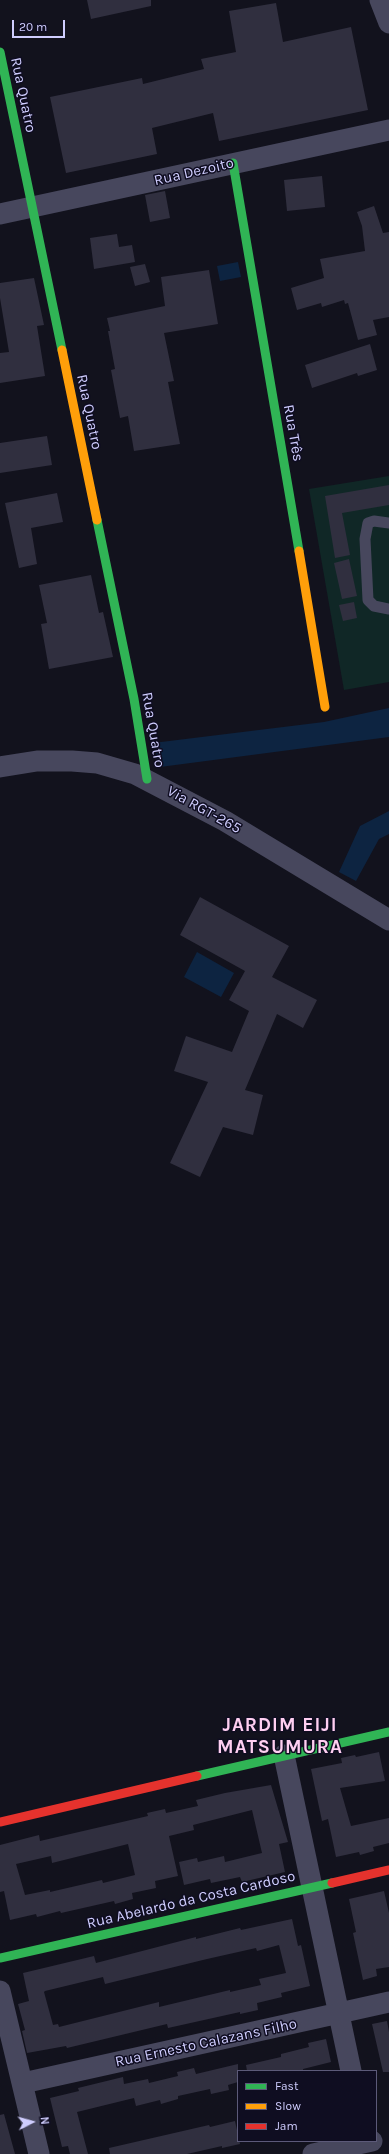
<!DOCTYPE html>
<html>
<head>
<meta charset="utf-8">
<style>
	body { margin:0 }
	#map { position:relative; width:389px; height:2154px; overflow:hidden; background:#12121d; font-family:Karla,sans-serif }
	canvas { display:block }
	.legend { position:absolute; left:237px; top:2070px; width:140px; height:72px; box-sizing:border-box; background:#0f0d21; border:1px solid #5c5a79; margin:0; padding:5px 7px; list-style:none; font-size:12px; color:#cfcdfe }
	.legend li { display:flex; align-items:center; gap:8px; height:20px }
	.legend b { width:20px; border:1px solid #5c5a79 }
	.north { position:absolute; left:12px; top:2102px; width:40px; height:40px; -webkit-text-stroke:3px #0f0d21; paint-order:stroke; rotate:84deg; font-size:11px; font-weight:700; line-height:16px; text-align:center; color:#cfcdfe }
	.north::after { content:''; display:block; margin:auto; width:14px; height:18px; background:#cfcdfe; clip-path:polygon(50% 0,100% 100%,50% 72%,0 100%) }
	.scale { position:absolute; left:12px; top:20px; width:53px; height:18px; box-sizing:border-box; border:2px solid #cfcdfe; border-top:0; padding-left:5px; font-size:12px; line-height:14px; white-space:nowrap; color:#cfcdfe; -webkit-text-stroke:3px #0f0d21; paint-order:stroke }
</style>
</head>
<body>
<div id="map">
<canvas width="389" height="2154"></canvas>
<ul class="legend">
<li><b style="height:5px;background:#30b455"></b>Fast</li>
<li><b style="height:5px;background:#ff9f0a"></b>Slow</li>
<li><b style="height:5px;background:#e5322d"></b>Jam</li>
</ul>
<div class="north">N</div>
<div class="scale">20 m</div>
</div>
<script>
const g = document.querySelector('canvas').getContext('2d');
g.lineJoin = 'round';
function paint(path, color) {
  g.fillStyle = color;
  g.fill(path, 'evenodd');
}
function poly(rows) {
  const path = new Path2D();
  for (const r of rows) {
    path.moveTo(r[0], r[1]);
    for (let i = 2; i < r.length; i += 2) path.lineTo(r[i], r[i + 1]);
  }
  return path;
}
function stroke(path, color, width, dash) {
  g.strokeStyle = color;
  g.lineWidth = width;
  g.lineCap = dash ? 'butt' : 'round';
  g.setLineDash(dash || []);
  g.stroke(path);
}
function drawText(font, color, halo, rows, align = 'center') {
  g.font = font + ' Karla,sans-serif';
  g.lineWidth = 3;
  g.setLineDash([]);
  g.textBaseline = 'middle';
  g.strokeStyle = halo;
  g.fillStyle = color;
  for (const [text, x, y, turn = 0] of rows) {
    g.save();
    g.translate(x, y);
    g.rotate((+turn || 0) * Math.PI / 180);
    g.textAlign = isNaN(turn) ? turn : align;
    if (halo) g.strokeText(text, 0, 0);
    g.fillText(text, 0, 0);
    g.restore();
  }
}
const green = poly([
	[389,476,389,682,344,690,309,489]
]);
const water = poly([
	[238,262,241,277,220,281,217,266],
	[389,708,389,737,160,767,153,743,324,722],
	[389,811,389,834,379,839,356,881,339,872,360,826],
	[197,952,234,973,221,997,184,977]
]);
const building = poly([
	[87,0,151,0,151,6,91,19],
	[276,3,283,42,351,27,368,110,219,141,213,113,152,128,157,154,66,173,50,97,142,78,143,84,204,69,201,59,236,52,229,11],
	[322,176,325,207,287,211,284,180],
	[165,191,170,218,150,222,145,195],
	[374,206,383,233,389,232,389,317,373,320,377,335,358,340,348,303,345,304,344,300,322,307,321,303,297,310,291,288,324,278,320,259,365,251,362,226,357,212],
	[117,234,119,247,132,245,135,262,94,269,90,238],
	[145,264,150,282,135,286,130,267],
	[209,270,218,324,164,333,174,381,168,382,180,444,134,451,128,416,120,418,111,370,115,369,108,331,110,331,107,318,165,306,161,277],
	[34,278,44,325,37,326,45,376,0,383,0,353,9,352,0,298,0,283],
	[370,344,377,370,358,376,357,373,312,388,305,365],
	[47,436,52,465,0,473,0,443],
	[389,485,389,505,342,513,350,555,335,558,325,496],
	[57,493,63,522,31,528,37,564,19,568,5,503],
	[349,559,357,596,342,599,334,563],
	[91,575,99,613,103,612,113,657,49,669,41,624,47,623,39,585],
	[354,602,357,618,343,621,339,605],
	[200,897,289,946,272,977,317,1000,303,1028,277,1014,245,1090,263,1095,253,1135,223,1127,200,1177,170,1163,208,1082,174,1071,186,1036,232,1052,249,1011,229,1000,245,971,180,935],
	[379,1752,385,1781,340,1788,351,1826,389,1818,389,1843,373,1847,374,1851,360,1855,359,1852,336,1857,328,1819,322,1821,311,1769,342,1763,341,1758,355,1755,356,1757],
	[271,1785,288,1842,279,1844,285,1872,242,1882,240,1877,211,1883,210,1879,184,1885,179,1862,197,1858,198,1862,224,1856,225,1862,262,1853,252,1810,193,1825,194,1830,169,1836,178,1876,155,1881,156,1888,132,1893,133,1899,115,1904,114,1901,61,1913,60,1911,37,1917,36,1914,10,1920,4,1891,0,1892,0,1845,39,1835,40,1841,148,1816,147,1813,165,1809,166,1813,198,1806,196,1800,225,1793],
	[128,1844,135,1875,103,1883,102,1880,50,1892,50,1890,25,1895,16,1864,51,1856,52,1863],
	[384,1891,389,1913,389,1967,376,1969,377,1976,363,1980,353,1933,356,1932,349,1899],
	[292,1919,298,1946,301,1945,310,1986,281,1993,282,1997,257,2003,258,2010,240,2014,240,2012,168,2028,167,2024,67,2048,66,2046,27,2053,22,2031,25,2030,18,2004,29,2001,23,1973,94,1956,96,1963,196,1937,196,1939,240,1928,241,1930],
	[279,1945,286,1973,259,1979,261,1985,230,1992,230,1990,159,2007,159,2002,59,2027,58,2024,53,2025,44,1992,45,1991,103,1977,105,1984,207,1959,256,1948,257,1951],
	[387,2021,389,2032,389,2072,383,2072,372,2024],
	[326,2039,331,2062,303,2069,303,2071,247,2071,246,2065,281,2057,281,2054,309,2047,308,2043],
	[238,2064,238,2082,228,2085,229,2090,211,2094,210,2089,178,2096,178,2099,161,2104,160,2100,136,2106,134,2098,77,2112,88,2154,70,2154,68,2146,62,2147,50,2098,79,2091,78,2088,123,2077,124,2084,148,2079,149,2083,178,2076,177,2072,194,2068,196,2074],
	[4,2114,15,2154,0,2154,0,2115],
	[235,2121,240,2144,222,2148,222,2146,187,2154,110,2154,109,2148,209,2125,210,2127]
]);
const lane = poly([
	[389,523,374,521,368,523,365,539,368,600,374,606,389,609]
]);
const street = poly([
	[380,0,389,23],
	[0,214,389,130],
	[0,767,37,761,72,761,97,763,135,774,225,821,389,920],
	[284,1755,351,2071],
	[0,1991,39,2154],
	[23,2083,389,2002],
	[313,2154,372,2141]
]);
const fast = poly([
	[0,52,62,350],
	[233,163,299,551],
	[97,520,134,699,147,779],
	[197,1776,389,1732],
	[0,1958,332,1883]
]);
const slow = poly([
	[62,350,97,520],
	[299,551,325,707]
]);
const jam = poly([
	[0,1822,197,1776],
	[332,1883,389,1870]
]);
const streetNames = [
	["Rua Quatro",23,95,78],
	["Rua Dezoito",194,172,-13],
	["Rua Quatro",89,412,78],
	["Rua Três",293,433,80],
	["Rua Quatro",153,730,80],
	["Via RGT-265",204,810,29],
	["Rua Abelardo da Costa Cardoso",191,1900,-13],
	["Rua Ernesto Calazans Filho",206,2043,-12]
];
const districtNames = [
	["JARDIM EIJI",280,1726],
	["MATSUMURA",280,1748]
];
paint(green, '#102726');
paint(water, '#0d2441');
paint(building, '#302f3f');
stroke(lane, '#47475d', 11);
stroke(street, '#47475d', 21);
stroke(fast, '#30b455', 9);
stroke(slow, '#ff9f0a', 9);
stroke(jam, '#e5322d', 9);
drawText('15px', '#cfcdfe', '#0f0d21', streetNames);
g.letterSpacing = '1px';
drawText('bold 19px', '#ffcff1', '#0f0d21', districtNames);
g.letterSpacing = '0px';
</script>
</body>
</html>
